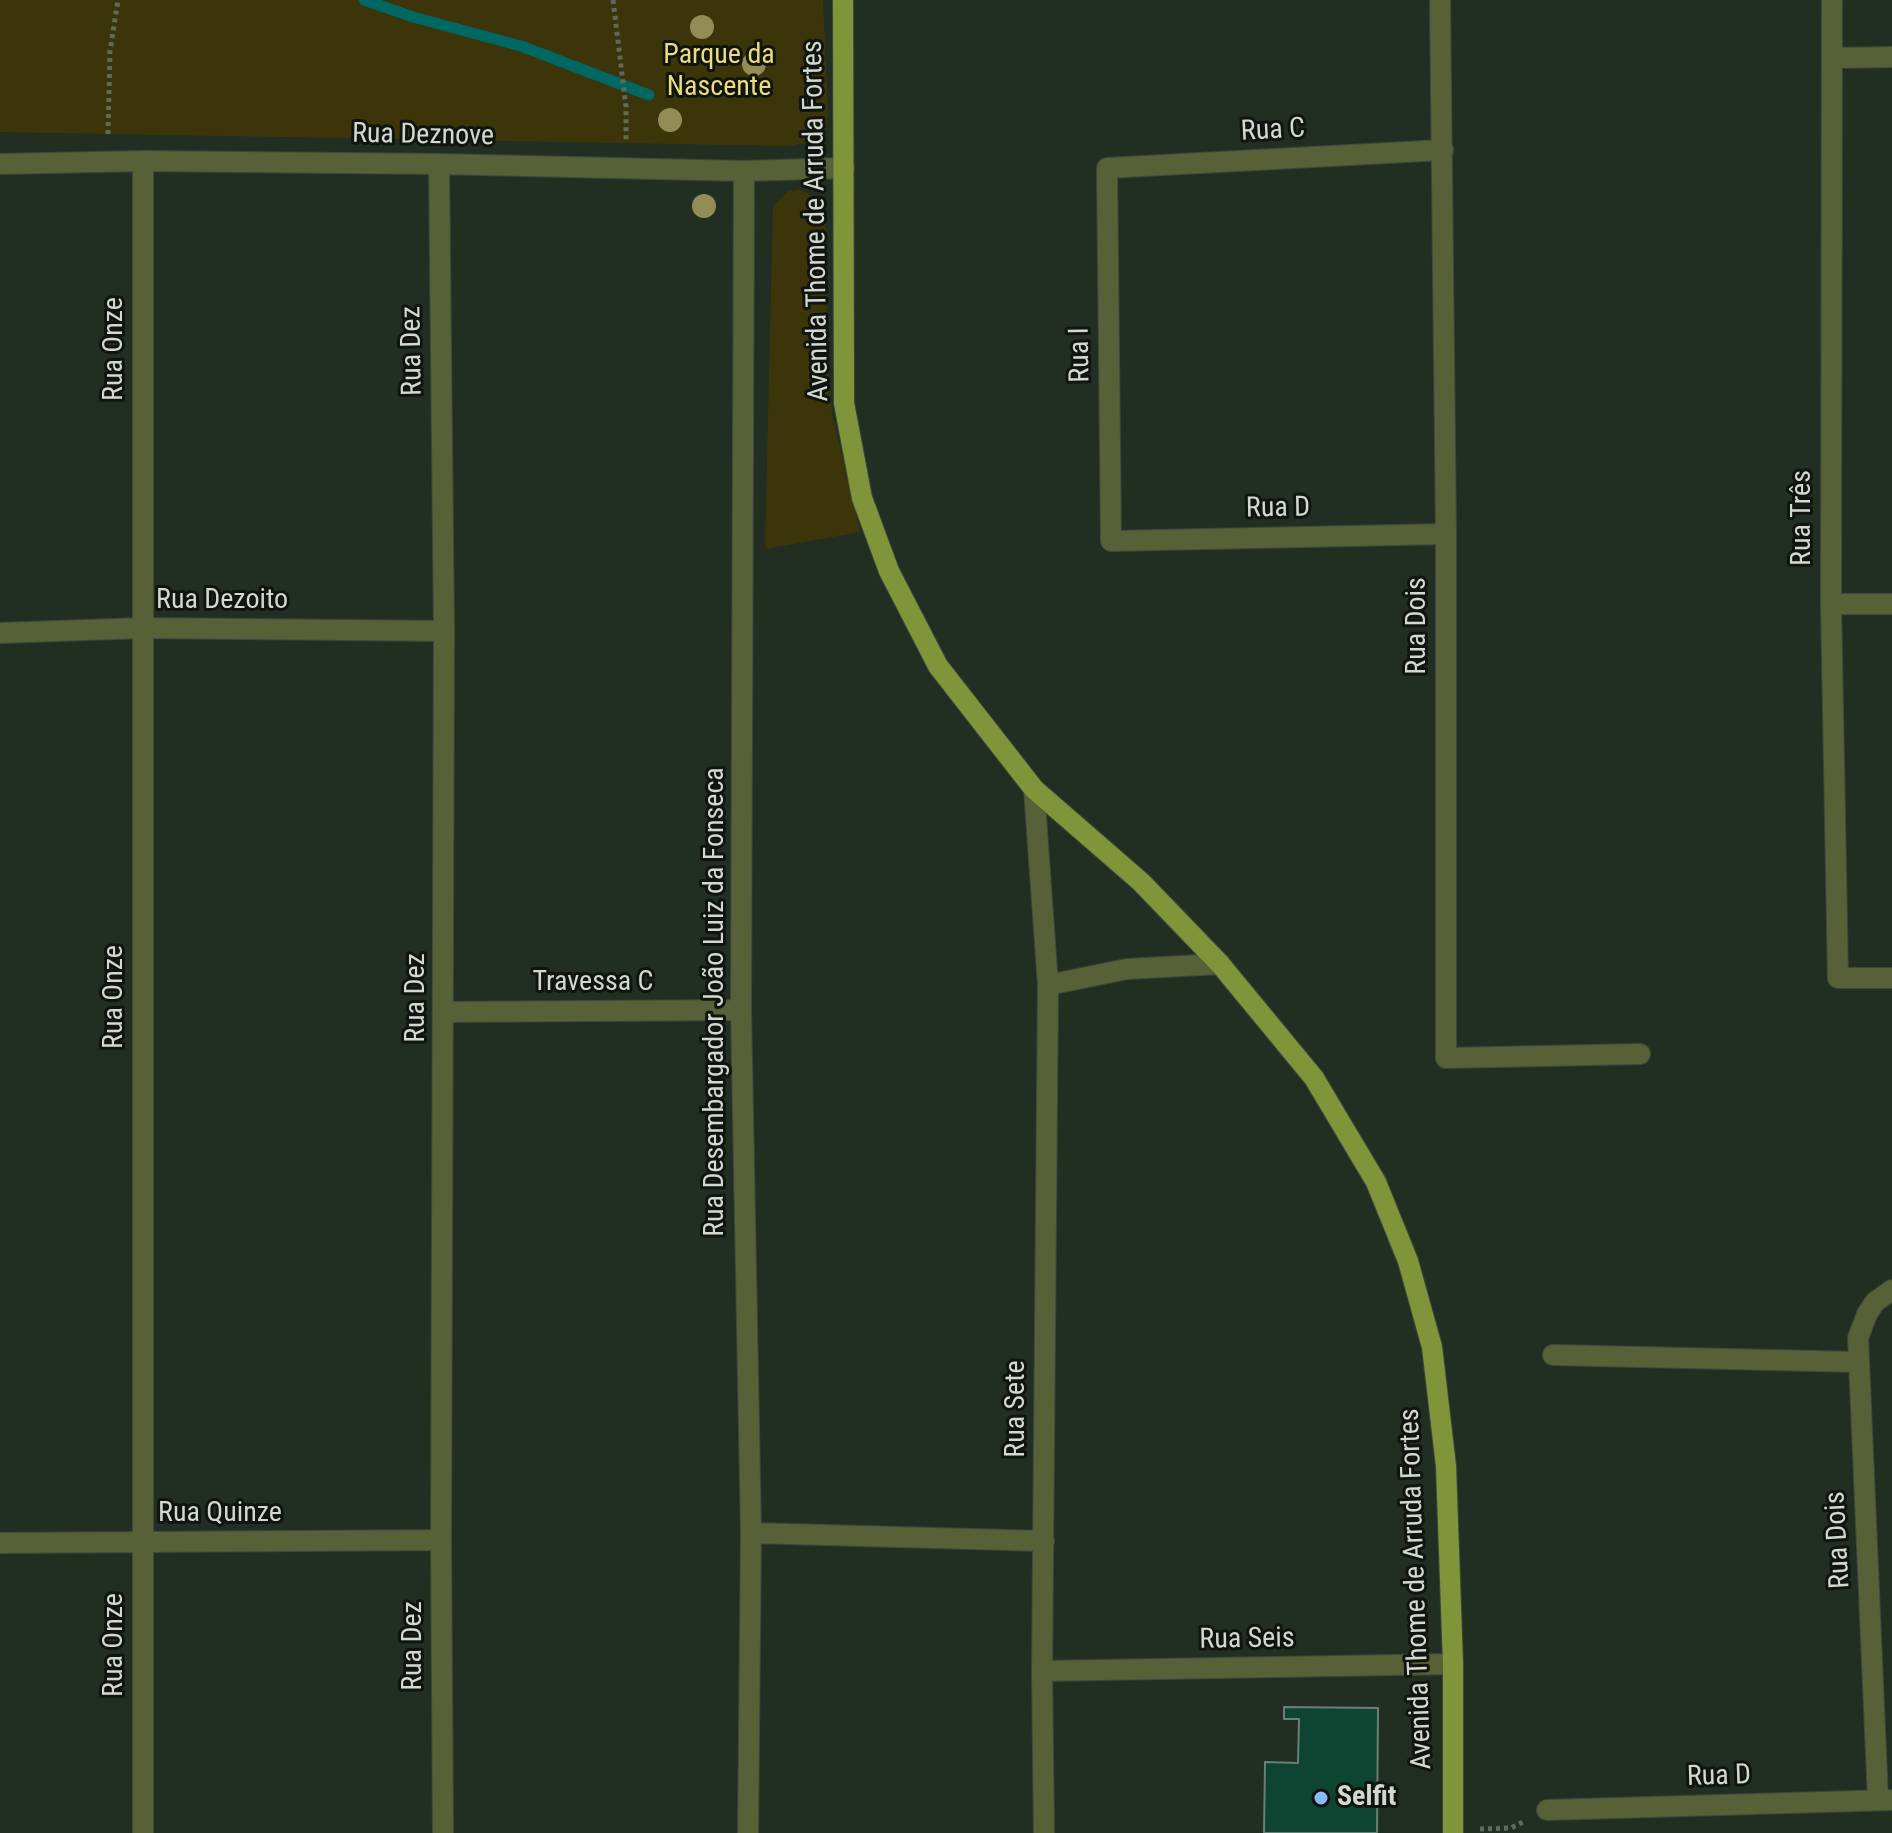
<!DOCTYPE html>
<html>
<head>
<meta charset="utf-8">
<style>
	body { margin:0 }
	canvas { display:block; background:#222e22 }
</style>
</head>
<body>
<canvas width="1892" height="1833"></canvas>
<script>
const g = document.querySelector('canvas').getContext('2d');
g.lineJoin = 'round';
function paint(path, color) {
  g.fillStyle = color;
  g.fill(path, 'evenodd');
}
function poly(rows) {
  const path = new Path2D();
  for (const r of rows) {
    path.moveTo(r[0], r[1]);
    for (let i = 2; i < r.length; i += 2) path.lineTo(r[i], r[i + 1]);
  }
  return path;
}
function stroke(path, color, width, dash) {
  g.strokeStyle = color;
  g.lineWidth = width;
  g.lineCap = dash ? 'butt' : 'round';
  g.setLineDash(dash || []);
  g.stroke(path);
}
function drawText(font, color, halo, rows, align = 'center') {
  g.font = font + ' "Roboto Condensed",sans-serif';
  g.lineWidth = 6;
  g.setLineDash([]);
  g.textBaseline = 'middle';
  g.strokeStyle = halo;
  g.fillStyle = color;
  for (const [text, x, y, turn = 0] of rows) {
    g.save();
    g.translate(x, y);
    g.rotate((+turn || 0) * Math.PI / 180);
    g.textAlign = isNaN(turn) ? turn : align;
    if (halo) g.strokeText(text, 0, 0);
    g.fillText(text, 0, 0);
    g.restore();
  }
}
const green = poly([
	[0,0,823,0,828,115,825,137,792,146,0,132],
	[799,189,825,203,827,362,832,414,860,532,765,549,773,206,787,192]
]);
const stream = poly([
	[364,0,413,17,521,46,649,95]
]);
const building = poly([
	[1284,1707,1378,1708,1377,1833,1264,1833,1265,1762,1298,1763,1299,1719,1284,1719,1284,1707]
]);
const path = poly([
	[613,0,626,107,626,142],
	[108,134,110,51,118,0],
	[1480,1829,1511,1828,1525,1821]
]);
const minor = poly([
	[1440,0,1446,534,1446,1058,1640,1054],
	[1832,0,1831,604,1838,978,1892,978],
	[1832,58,1892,57],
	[1443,150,1107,168,1111,541,1446,534],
	[143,161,143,1833],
	[0,164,143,161,439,164,744,171,844,168],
	[439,164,444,631,441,1540,443,1833],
	[744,171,741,1010,751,1533,748,1833],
	[1831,604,1892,604],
	[0,633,143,628,444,631],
	[1034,789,1048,985,1042,1671,1044,1833],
	[1048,985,1127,969,1220,964],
	[445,1012,741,1010],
	[1553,1355,1859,1362],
	[751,1533,1044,1541],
	[0,1543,441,1540],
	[1042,1671,1453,1664],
	[1878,1800,1858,1338,1867,1314,1875,1302,1892,1290],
	[1547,1810,1892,1800]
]);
const major = poly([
	[843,0,844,403,862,498,889,571,938,666,1034,789,1141,882,1220,964,1314,1078,1376,1182,1408,1261,1432,1347,1446,1466,1453,1664,1453,1833]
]);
const trees = [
	[702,27],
	[754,64],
	[670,120],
	[704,206]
];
const markers = [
	[1321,1798,8,"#88bafc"]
];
const parkNames = [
	["Parque da",719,56],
	["Nascente",719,88]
];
const streetNames = [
	["Rua C",1273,131,-3],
	["Rua Deznove",423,136,1],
	["Avenida Thome de Arruda Fortes",817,221,-91],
	["Rua Onze",115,349,-90],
	["Rua Dez",413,351,-91],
	["Rua I",1081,355,-91],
	["Rua D",1278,509,-1],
	["Rua Três",1803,518,-90],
	["Rua Dezoito",222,601],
	["Rua Dois",1418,626,-90],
	["Travessa C",593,983],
	["Rua Onze",115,997,-90],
	["Rua Dez",417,998,-90],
	["Rua Desembargador João Luiz da Fonseca",716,1002,-90],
	["Rua Sete",1017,1409,-90],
	["Rua Quinze",220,1514],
	["Rua Dois",1839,1540,-93],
	["Avenida Thome de Arruda Fortes",1417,1589,-92],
	["Rua Seis",1247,1640,-1],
	["Rua Onze",115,1645,-90],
	["Rua Dez",414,1646,-90],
	["Rua D",1719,1777,-2]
];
const poiNames = [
	["Selfit",1337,1798]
];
paint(green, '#3d350a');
stroke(stream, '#006862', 11);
paint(building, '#0e4532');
stroke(building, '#6a7f75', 2);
stroke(minor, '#3e493e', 22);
stroke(major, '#3e493e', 22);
stroke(path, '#5f6a5f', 5, [4, 4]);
stroke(minor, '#566137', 20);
stroke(major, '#809539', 20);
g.fillStyle = '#928d57';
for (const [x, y] of trees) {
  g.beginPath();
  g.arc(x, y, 12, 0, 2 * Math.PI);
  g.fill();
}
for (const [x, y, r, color] of markers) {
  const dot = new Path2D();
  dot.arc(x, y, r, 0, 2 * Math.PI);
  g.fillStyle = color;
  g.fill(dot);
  stroke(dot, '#10150f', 3);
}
drawText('28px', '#eddb82', '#10150f', parkNames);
drawText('28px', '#d1d9d0', '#10150f', streetNames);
drawText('bold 28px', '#d1d9d0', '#10150f', poiNames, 'left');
</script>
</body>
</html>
